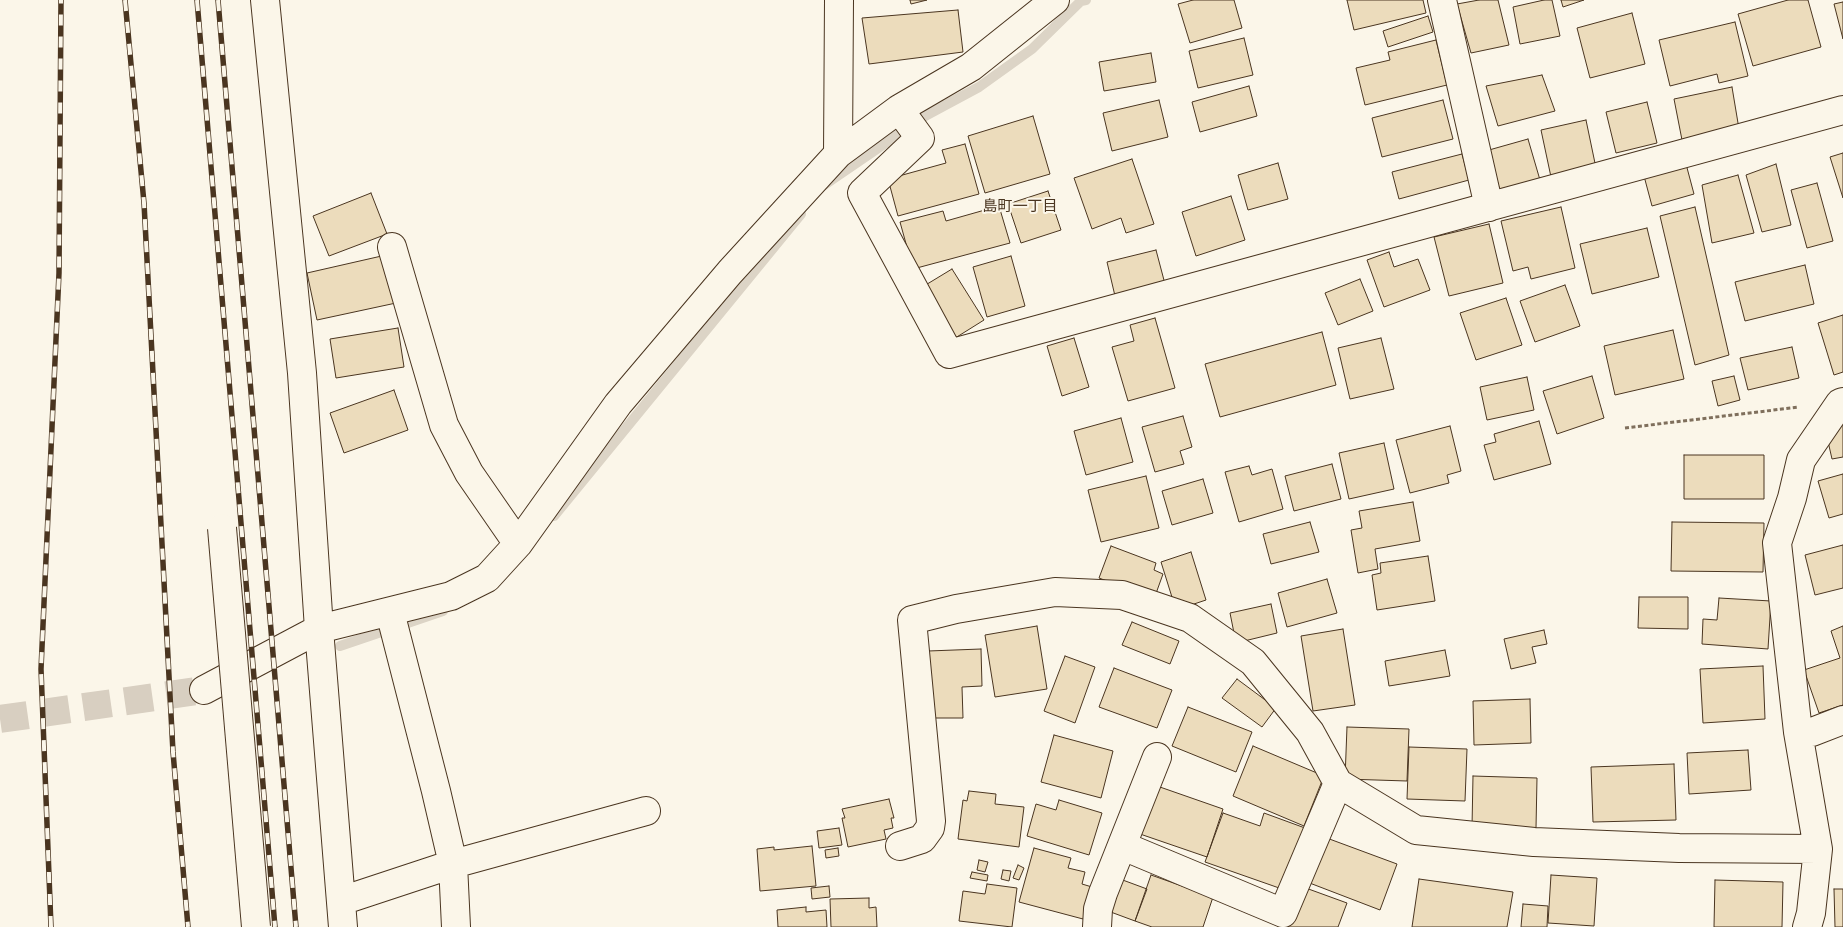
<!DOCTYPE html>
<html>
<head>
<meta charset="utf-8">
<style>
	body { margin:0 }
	canvas { display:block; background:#fbf6e9 }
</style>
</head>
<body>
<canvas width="1843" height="927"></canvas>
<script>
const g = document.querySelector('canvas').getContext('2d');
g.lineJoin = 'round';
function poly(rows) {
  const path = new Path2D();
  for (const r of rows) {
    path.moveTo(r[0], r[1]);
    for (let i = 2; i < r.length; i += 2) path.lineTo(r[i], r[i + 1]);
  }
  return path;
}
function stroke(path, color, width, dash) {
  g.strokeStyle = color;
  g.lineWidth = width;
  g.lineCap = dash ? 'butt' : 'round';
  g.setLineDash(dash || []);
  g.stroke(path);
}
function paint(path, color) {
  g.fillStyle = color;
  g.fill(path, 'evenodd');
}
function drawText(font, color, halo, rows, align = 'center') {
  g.font = font + ' Lato,"Noto Sans JP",sans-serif';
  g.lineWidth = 4;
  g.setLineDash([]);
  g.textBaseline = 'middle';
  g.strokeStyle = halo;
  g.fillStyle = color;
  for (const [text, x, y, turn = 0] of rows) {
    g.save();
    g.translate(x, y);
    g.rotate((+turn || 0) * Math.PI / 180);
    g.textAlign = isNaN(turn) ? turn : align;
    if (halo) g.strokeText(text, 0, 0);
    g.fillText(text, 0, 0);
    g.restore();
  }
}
const stream = poly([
	[824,185,925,116,979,87,1032,49,1081,1,1086,0],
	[554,516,801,214],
	[340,646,443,611]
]);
const building = poly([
	[910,0,927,0,911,4,910,0],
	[1193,0,1234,0,1242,28,1190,43,1178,4,1193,0],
	[1347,0,1423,0,1426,13,1354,30,1347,0],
	[1479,0,1498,0,1509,45,1471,53,1457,4,1479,0],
	[1544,0,1552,0,1560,36,1520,44,1513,7,1544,0],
	[1561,0,1584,0,1563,7,1561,0],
	[1788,0,1808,0,1821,47,1753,66,1738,14,1788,0],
	[1843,2,1843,39,1834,4,1843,2],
	[958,10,963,52,869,64,862,18,958,10],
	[1632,13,1645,64,1590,78,1577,28,1632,13],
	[1428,16,1433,32,1388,47,1383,31,1428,16],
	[1735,22,1748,76,1719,83,1717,74,1670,86,1659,40,1735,22],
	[1244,38,1253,75,1198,88,1189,51,1244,38],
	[1436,40,1447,85,1365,105,1356,68,1390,60,1388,52,1436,40],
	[1151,53,1156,82,1104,91,1099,62,1151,53],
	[1542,75,1555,111,1498,126,1486,86,1542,75],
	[1249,86,1257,116,1200,132,1192,102,1249,86],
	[1732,87,1739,129,1682,140,1674,99,1732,87],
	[1159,100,1168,137,1112,151,1103,113,1159,100],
	[1443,100,1453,139,1382,157,1372,118,1443,100],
	[1647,102,1657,143,1616,153,1606,112,1647,102],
	[1033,116,1050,174,985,193,968,136,1033,116],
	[1586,120,1596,168,1551,177,1541,130,1586,120],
	[1528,139,1540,180,1500,191,1489,150,1528,139],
	[965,144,979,194,898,216,888,179,946,163,942,150,965,144],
	[1843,153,1843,198,1830,157,1843,153],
	[1462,154,1469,180,1399,199,1392,172,1462,154],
	[1132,159,1154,224,1126,233,1121,218,1092,229,1074,178,1132,159],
	[1278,163,1288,199,1248,210,1238,175,1278,163],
	[1686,164,1694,194,1652,206,1644,176,1686,164],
	[1776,164,1791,225,1762,232,1746,175,1776,164],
	[1738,175,1754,233,1712,243,1702,185,1738,175],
	[1817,183,1833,241,1807,248,1791,190,1817,183],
	[1048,191,1061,230,1021,243,1008,204,1048,191],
	[371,193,387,234,329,256,313,216,371,193],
	[1231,196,1245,240,1196,256,1182,212,1231,196],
	[999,206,1010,243,913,269,900,222,943,211,946,221,999,206],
	[1561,207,1575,268,1531,279,1528,267,1513,271,1501,221,1561,207],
	[1695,207,1729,355,1695,365,1660,216,1695,207],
	[1489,224,1503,283,1449,296,1434,237,1489,224],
	[1647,228,1659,277,1592,294,1580,244,1647,228],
	[1156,250,1165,284,1115,296,1107,262,1156,250],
	[1389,252,1394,267,1418,259,1430,290,1384,307,1367,260,1389,252],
	[386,255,396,303,317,320,307,273,386,255],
	[1011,256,1025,306,987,317,973,267,1011,256],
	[1805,265,1814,304,1745,321,1735,282,1805,265],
	[952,269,984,320,952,340,919,289,952,269],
	[1360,279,1373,311,1338,325,1325,293,1360,279],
	[1565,285,1580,326,1535,342,1520,301,1565,285],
	[1506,298,1522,345,1476,360,1460,313,1506,298],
	[1843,315,1843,372,1834,375,1818,323,1843,315],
	[1155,318,1175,388,1128,401,1112,347,1134,341,1130,325,1155,318],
	[398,328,404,367,336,378,330,339,398,328],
	[1673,330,1684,379,1615,395,1604,346,1673,330],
	[1322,332,1336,385,1220,417,1205,364,1322,332],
	[1074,338,1089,387,1062,396,1047,346,1074,338],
	[1381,338,1394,389,1350,399,1338,348,1381,338],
	[1792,347,1799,378,1748,390,1740,358,1792,347],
	[1592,376,1604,418,1557,434,1543,391,1592,376],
	[1734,376,1740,400,1718,406,1712,381,1734,376],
	[1527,377,1534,410,1487,420,1480,387,1527,377],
	[394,390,408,430,344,453,330,413,394,390],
	[1183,416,1192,447,1180,451,1184,464,1155,472,1142,427,1183,416],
	[1121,418,1133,462,1086,475,1074,431,1121,418],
	[1843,420,1843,457,1832,459,1827,437,1843,420],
	[1539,421,1551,464,1494,480,1484,445,1496,442,1494,434,1539,421],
	[1450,426,1461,471,1447,475,1449,483,1410,493,1396,440,1450,426],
	[1384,443,1394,489,1349,499,1339,453,1384,443],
	[1684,455,1764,455,1764,499,1684,499,1684,455],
	[1332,464,1341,499,1294,511,1285,476,1332,464],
	[1249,466,1252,475,1272,469,1283,509,1239,522,1225,472,1249,466],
	[1843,474,1843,514,1829,518,1818,481,1843,474],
	[1146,476,1159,528,1101,542,1088,490,1146,476],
	[1203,479,1213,513,1172,525,1162,491,1203,479],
	[1413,502,1420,541,1375,549,1378,569,1358,573,1351,530,1362,528,1359,511,1413,502],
	[1310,522,1319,552,1271,564,1263,534,1310,522],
	[1672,522,1764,523,1763,572,1671,571,1672,522],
	[1843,545,1843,588,1815,595,1805,555,1843,545],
	[1111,546,1156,563,1154,570,1163,574,1154,599,1099,578,1111,546],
	[1191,552,1206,600,1176,610,1161,562,1191,552],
	[1428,556,1435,601,1377,610,1372,575,1381,573,1380,563,1428,556],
	[1327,579,1337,613,1287,627,1278,593,1327,579],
	[1639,597,1688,597,1688,629,1638,628,1639,597],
	[1719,598,1771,601,1768,649,1702,644,1703,619,1717,620,1719,598],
	[1271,604,1277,633,1236,643,1230,613,1271,604],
	[1132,622,1179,641,1170,664,1122,645,1132,622],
	[1037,626,1047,689,995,697,985,635,1037,626],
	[1843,626,1843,705,1819,713,1804,670,1840,658,1831,631,1843,626],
	[1343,629,1355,705,1313,711,1301,636,1343,629],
	[1544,630,1547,644,1532,647,1536,663,1511,669,1504,639,1544,630],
	[981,649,982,686,962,687,963,718,931,718,928,651,981,649],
	[1445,650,1450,676,1389,686,1385,661,1445,650],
	[1065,656,1095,667,1075,723,1044,711,1065,656],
	[1763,666,1765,719,1703,723,1700,669,1763,666],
	[1114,668,1172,690,1157,728,1099,707,1114,668],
	[1237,679,1276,708,1262,727,1222,698,1237,679],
	[1530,699,1531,743,1474,745,1473,701,1530,699],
	[1188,707,1252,732,1236,772,1172,746,1188,707],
	[1347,727,1409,729,1407,781,1345,779,1347,727],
	[1054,735,1113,751,1101,798,1041,782,1054,735],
	[1253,746,1324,776,1304,826,1233,796,1253,746],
	[1409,747,1467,749,1465,801,1407,799,1409,747],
	[1748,750,1751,790,1689,794,1687,753,1748,750],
	[1674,764,1676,820,1593,822,1591,767,1674,764],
	[1473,776,1537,778,1536,828,1472,827,1473,776],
	[1157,786,1223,809,1207,857,1140,834,1157,786],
	[969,791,996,794,995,804,1024,807,1019,847,958,839,963,800,967,801,969,791],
	[889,799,894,818,891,818,893,828,884,830,886,839,848,847,842,818,845,818,842,809,889,799],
	[1059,800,1102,813,1089,855,1027,836,1036,804,1056,810,1059,800],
	[1223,813,1260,826,1264,813,1305,828,1282,889,1205,862,1223,813],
	[839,828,842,845,819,848,817,831,839,828],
	[1324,837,1397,864,1380,910,1307,882,1324,837],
	[812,846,816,886,760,891,757,849,774,847,774,850,812,846],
	[838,848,839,856,826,858,825,850,838,848],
	[1034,848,1071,858,1068,868,1085,872,1082,884,1092,887,1083,919,1019,902,1034,848],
	[979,860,988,862,985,872,977,870,979,860],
	[1018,865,1024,868,1019,880,1013,878,1018,865],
	[1003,870,1011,871,1009,881,1001,879,1003,870],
	[972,872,988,875,987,881,970,878,972,872],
	[1151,875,1213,897,1203,927,1152,927,1135,921,1151,875],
	[1551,875,1597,878,1594,926,1548,923,1551,875],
	[1120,879,1147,889,1135,921,1108,911,1120,879],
	[1419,879,1513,892,1507,927,1412,927,1419,879],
	[1715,880,1783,882,1782,927,1714,927,1715,880],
	[987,884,1017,888,1012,927,959,921,963,891,985,894,987,884],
	[829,886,830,897,812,899,811,888,829,886],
	[1303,887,1347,903,1338,927,1288,927,1303,887],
	[1834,889,1843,889,1843,927,1835,927,1834,889],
	[869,898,869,908,876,907,877,927,831,927,830,899,869,898],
	[1523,904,1548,906,1547,927,1521,927,1523,904],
	[806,907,806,912,826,910,827,927,778,927,777,910,806,907]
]);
const minorTunnel = poly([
	[0,719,204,690]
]);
const path = poly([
	[1625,428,1799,407]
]);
const minor = poly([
	[265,0,302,373,319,629,343,927],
	[839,0,838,154,899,109,971,67,1055,0],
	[1442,0,1489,207],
	[899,109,920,138,862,193,949,354,1843,110],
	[392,247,444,425,469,473,518,544],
	[390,612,436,791,453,864,456,927],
	[204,690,319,629,451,596,487,578,518,544,618,404,730,272,838,154],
	[1798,732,1812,732,1843,720],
	[900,846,922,839,930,828,931,821,912,620,956,609,1055,592,1122,595,1190,618,1253,662,1310,732,1338,783,1416,830,1534,842,1679,848,1818,849],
	[1123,846,1283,913,1338,783],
	[341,901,453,864,646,811],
	[1097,927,1098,909,1103,893,1157,757],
	[1807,927,1811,913,1818,849,1798,732,1777,543,1792,498,1801,460,1840,403,1843,402]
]);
const rail = poly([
	[125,0,144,203,173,752,188,927],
	[197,0,275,927],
	[218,0,296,927],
	[51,927,41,669,59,273,61,0]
]);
const minorBridge = poly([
	[222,528,256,927]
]);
const neighbourhoodNames = [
	["島町一丁目",1020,206]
];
stroke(stream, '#dcd4c6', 10);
paint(building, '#ecdcbc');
stroke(building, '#4a3520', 1);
stroke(minorTunnel, '#d8cfc1', 28, [28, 14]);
stroke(minor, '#4a3520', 30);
stroke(path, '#7f6f5c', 3, [4, 2.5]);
stroke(minor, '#fbf6e9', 28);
stroke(rail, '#4a3520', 5.5);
stroke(rail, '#fbf6e9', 4, [11]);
stroke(minorBridge, '#4a3520', 30, []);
stroke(minorBridge, '#fbf6e9', 28);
drawText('15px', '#4a3520', '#fbf6e9', neighbourhoodNames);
</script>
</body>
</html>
